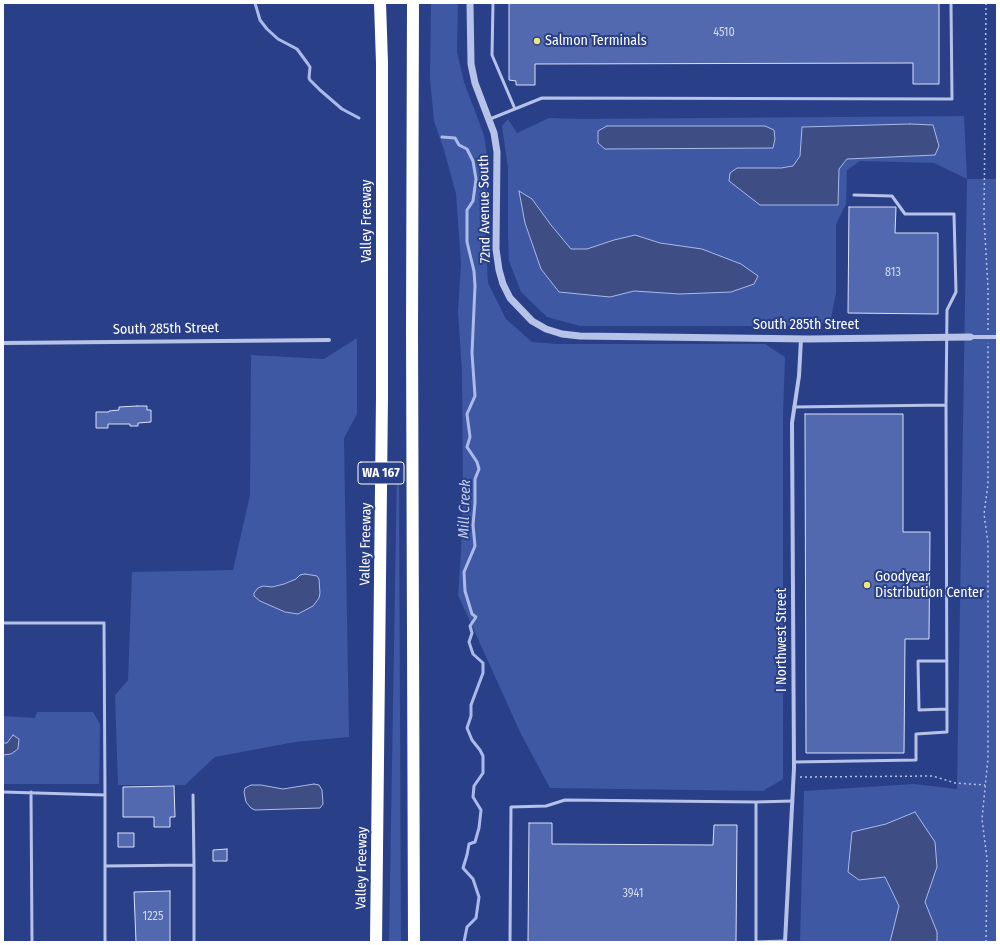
<!DOCTYPE html>
<html>
<head>
<meta charset="utf-8">
<style>
	body { margin:0 }
	#map { position:relative; width:1000px; height:945px; overflow:hidden; background:#293f88; font-family:"Fira Sans Condensed",sans-serif }
	canvas { display:block }
	.frame { position:absolute; inset:0; border:4px solid #fff; pointer-events:none }
</style>
</head>
<body>
<div id="map">
<canvas width="1000" height="945"></canvas>
<div class="frame"></div>
</div>
<script>
const g = document.querySelector('canvas').getContext('2d');
g.lineJoin = 'round';
function paint(path, color) {
  g.fillStyle = color;
  g.fill(path, 'evenodd');
}
function poly(rows) {
  const path = new Path2D();
  for (const r of rows) {
    path.moveTo(r[0], r[1]);
    for (let i = 2; i < r.length; i += 2) path.lineTo(r[i], r[i + 1]);
  }
  return path;
}
function stroke(path, color, width, dash) {
  g.strokeStyle = color;
  g.lineWidth = width;
  g.lineCap = dash ? 'butt' : 'round';
  g.setLineDash(dash || []);
  g.stroke(path);
}
function drawText(font, color, halo, rows, align = 'center') {
  g.font = font + ' "Fira Sans Condensed",sans-serif';
  g.lineWidth = 4;
  g.setLineDash([]);
  g.textBaseline = 'middle';
  g.strokeStyle = halo;
  g.fillStyle = color;
  for (const [text, x, y, turn = 0] of rows) {
    g.save();
    g.translate(x, y);
    g.rotate((+turn || 0) * Math.PI / 180);
    g.textAlign = isNaN(turn) ? turn : align;
    if (halo) g.strokeText(text, 0, 0);
    g.fillText(text, 0, 0);
    g.restore();
  }
}
const green = poly([
	[431,3,458,3,457,52,464,82,484,135,488,162,485,230,488,283,506,319,532,342,557,344,765,344,785,357,783,414,783,779,763,791,550,788,521,734,458,595,461,552,463,499,462,372,458,311,461,264,456,194,444,150,434,121,430,79],
	[964,116,967,179,997,179,997,942,800,942,804,791,914,784,957,789,967,179,934,163,860,161,847,170,846,204,836,224,836,293,830,323,775,326,580,326,547,317,521,292,509,261,508,236,508,168,502,126,508,119,517,133,549,118,580,119],
	[910,124,933,125,934,155,847,159,839,169,838,205,737,168,781,168,793,166,800,156,803,127],
	[519,192,532,199,551,225,571,249,587,249,614,240,635,235,660,243,702,249,680,294,634,291,610,297,559,292,541,269,525,223],
	[357,338,357,414,344,438,349,737,295,742,215,757,185,785,118,785,115,695,128,680,132,572,233,570,250,495,251,355,324,359],
	[397,468,399,477,401,942,389,942],
	[37,712,93,712,100,724,99,784,3,784,3,755,11,754,7,743,3,743,3,716,35,718]
]);
const water = poly([
	[910,124,933,125,939,146,935,155,847,159,839,169,838,205,760,205,729,181,730,173,737,168,781,168,793,166,800,156,802,127,910,124],
	[607,126,765,126,774,130,775,139,773,148,605,149,598,143,598,131,607,126],
	[519,191,532,199,551,225,571,249,587,249,614,240,635,235,660,243,702,249,741,264,758,276,754,284,731,292,680,294,634,291,610,297,559,292,541,269,525,223,519,191],
	[305,574,317,576,319,579,320,593,319,598,313,606,298,614,285,612,260,601,254,596,254,593,258,588,263,586,272,587,284,584,296,579,300,575,305,574],
	[13,735,19,739,18,749,11,754,3,755,3,743,7,743,13,735],
	[314,784,319,785,322,790,323,804,320,808,255,810,251,808,246,802,244,792,245,788,251,785,261,785,283,789,314,784],
	[915,812,935,842,937,867,925,902,937,932,937,942,890,942,899,906,885,877,859,880,848,872,852,832,886,824,915,812]
]);
const stream = poly([
	[255,3,260,20,267,29,278,39,297,49,308,64,310,67,309,78,310,80,320,90,342,109,359,118],
	[442,137,455,138,459,145,467,149,473,161,476,179,473,201,467,210,467,242,474,271,475,286,472,353,475,396,467,414,470,437,467,447,477,462,479,469,475,479,475,503,473,525,475,546,464,572,465,591,472,614,476,617,470,626,472,633,469,642,473,654,483,663,483,673,471,705,471,716,467,728,472,740,480,750,483,756,483,773,474,786,473,797,481,810,479,828,475,842,469,844,467,855,463,868,473,879,479,897,476,918,467,927,464,942]
]);
const building = poly([
	[509,3,939,3,939,84,913,84,913,63,535,64,535,85,516,85,516,81,509,80,509,3],
	[849,207,896,207,895,233,938,233,938,314,848,313,849,207],
	[137,406,147,406,147,410,151,410,151,422,138,423,138,426,130,426,130,424,108,424,108,428,96,428,96,412,109,412,109,411,119,410,119,407,137,406],
	[805,414,903,414,903,532,930,532,929,639,905,639,904,753,806,753,805,414],
	[174,786,175,817,170,817,170,827,154,827,154,817,123,817,123,787,174,786],
	[529,823,552,823,552,844,713,845,714,825,737,825,736,942,528,942,529,823],
	[118,833,134,833,134,847,118,847,118,833],
	[227,849,227,861,213,861,213,850,227,849],
	[170,891,170,942,136,942,134,892,170,891]
]);
const path = poly([
	[986,3,984,218,988,288,988,331],
	[800,777,933,776,955,783,985,785],
	[986,942,987,859,982,819,988,758,988,543,984,514,988,484,988,343]
]);
const service = poly([
	[493,3,492,55,515,109],
	[490,119,542,98,952,99,951,3],
	[794,407,946,405,947,310,956,292,954,214,905,214,892,196,854,195],
	[3,623,104,623,105,795],
	[947,661,918,661,919,710,947,709],
	[794,762,916,760,916,734,947,732,946,405],
	[3,792,105,795,105,942],
	[31,792,32,942],
	[105,866,194,865,193,795],
	[194,942,194,865],
	[510,942,511,807,546,806,565,800,756,802],
	[756,942,756,802,792,801],
	[756,942,785,941]
]);
const minor = poly([
	[970,337,997,337],
	[3,343,329,340],
	[785,942,794,768,792,423,799,376,801,339]
]);
const tertiary = poly([
	[470,3,471,64,475,83,494,133,497,152,496,249,499,270,503,284,510,298,532,321,546,329,562,334,580,336,809,339,970,337]
]);
const motorway = poly([
	[413,3,412,331,414,942],
	[376,942,382,397,382,63,380,3]
]);
const markers = [
	[537,41,4,"#efe57d"],
	[867,585,4,"#efe57d"]
];
const numberNames = [
	["4510",724,33],
	["813",893,273],
	["3941",633,894],
	["1225",153,917]
];
const shields = [
	[381,473,46]
];
const shieldNames = [
	["WA 167",381,473]
];
const poiNames = [
	["Salmon Terminals",545,41],
	["Goodyear",875,577],
	["Distribution Center",875,593]
];
const streetNames = [
	["72nd Avenue South",485,209,-91],
	["Valley Freeway",367,221,-90],
	["South 285th Street",806,325],
	["South 285th Street",166,329,-1],
	["Valley Freeway",366,544,-89],
	["I Northwest Street",782,640,-90],
	["Valley Freeway",362,868,-89]
];
const waterNames = [
	["Mill Creek",465,509,-88]
];
paint(green, '#3e58a4');
paint(water, '#3e4e84');
stroke(water, '#aabbe9', 1);
stroke(stream, '#aabbe9', 3);
paint(building, '#5269af');
stroke(building, '#d9e1f7', 1);
stroke(path, '#b6c2e8', 1.5, [2, 3]);
stroke(service, '#b6c2e8', 3);
stroke(minor, '#b6c2e8', 4);
stroke(tertiary, '#b6c2e8', 7);
stroke(motorway, '#fff', 12);
for (const [x, y, r, color] of markers) {
  const dot = new Path2D();
  dot.arc(x, y, r, 0, 2 * Math.PI);
  g.fillStyle = color;
  g.fill(dot);
  stroke(dot, '#293f88', 1.5);
}
drawText('12px', '#d4daeb', null, numberNames);
for (const [x, y, w] of shields) {
  const box = new Path2D();
  box.roundRect(x - w / 2, y - 11, w, 22, 3);
  g.fillStyle = '#293f88';
  g.fill(box);
  stroke(box, '#fff', 1);
}
drawText('bold 13px', '#fff', null, shieldNames);
drawText('14px', '#fff', '#293f88', poiNames, 'left');
drawText('14px', '#fff', '#293f88', streetNames);
drawText('italic 15px', '#c1cdf0', '#293f88', waterNames);
</script>
</body>
</html>
